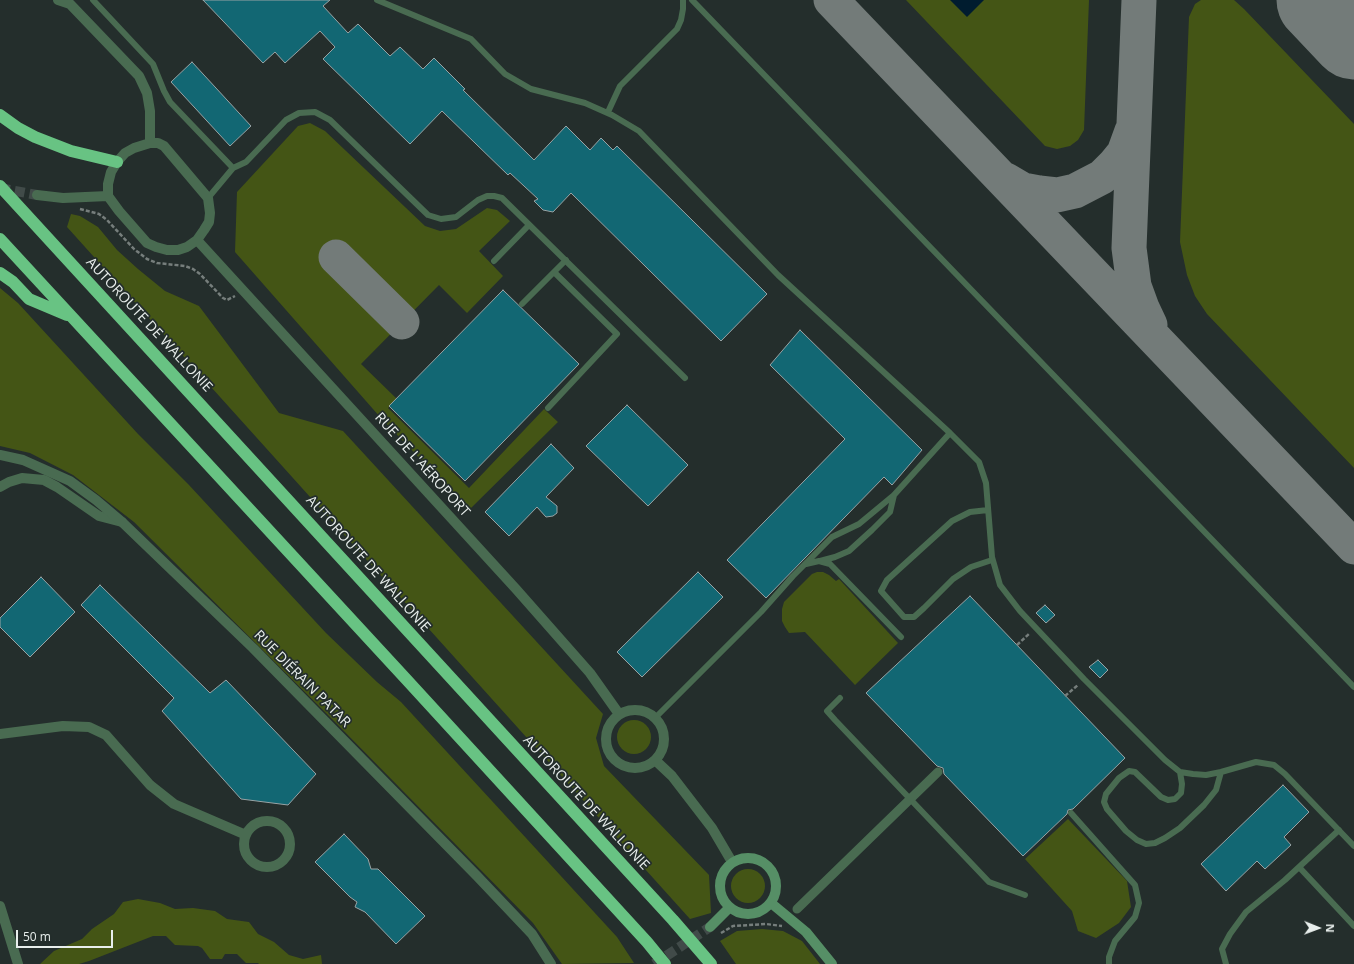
<!DOCTYPE html>
<html>
<head>
<meta charset="utf-8">
<style>
	body { margin:0 }
	#map { position:relative; width:1354px; height:964px; overflow:hidden; background:#242e2c; font-family:"Open Sans",sans-serif }
	canvas { display:block }
	.north { position:absolute; left:1298px; top:908px; width:40px; height:40px; -webkit-text-stroke:3px #242e2c; paint-order:stroke; rotate:91deg; font-size:11px; font-weight:700; line-height:16px; text-align:center; color:#e8eeec }
	.north::after { content:''; display:block; margin:auto; width:14px; height:18px; background:#e8eeec; clip-path:polygon(50% 0,100% 100%,50% 72%,0 100%) }
	.scale { position:absolute; left:16px; top:930px; width:97px; height:18px; box-sizing:border-box; border:2px solid #e8eeec; border-top:0; padding-left:5px; font-size:12px; line-height:14px; white-space:nowrap; color:#e8eeec; -webkit-text-stroke:3px #242e2c; paint-order:stroke }
</style>
</head>
<body>
<div id="map">
<canvas width="1354" height="964"></canvas>
<div class="north">N</div>
<div class="scale">50 m</div>
</div>
<script>
const g = document.querySelector('canvas').getContext('2d');
g.lineJoin = 'round';
function paint(path, color) {
  g.fillStyle = color;
  g.fill(path, 'evenodd');
}
function poly(rows) {
  const path = new Path2D();
  for (const r of rows) {
    if (r.length === 3) {
      path.moveTo(r[0] + r[2], r[1]);
      path.arc(r[0], r[1], r[2], 0, 2 * Math.PI);
      continue;
    }
    path.moveTo(r[0], r[1]);
    for (let i = 2; i < r.length; i += 2) path.lineTo(r[i], r[i + 1]);
  }
  return path;
}
function stroke(path, color, width, dash) {
  g.strokeStyle = color;
  g.lineWidth = width;
  g.lineCap = dash ? 'butt' : 'round';
  g.setLineDash(dash || []);
  g.stroke(path);
}
function drawText(font, color, halo, rows, align = 'center') {
  g.font = font + ' "Open Sans",sans-serif';
  g.lineWidth = 3.5;
  g.setLineDash([]);
  g.textBaseline = 'middle';
  g.strokeStyle = halo;
  g.fillStyle = color;
  for (const [text, x, y, turn = 0] of rows) {
    g.save();
    g.translate(x, y);
    g.rotate((+turn || 0) * Math.PI / 180);
    g.textAlign = isNaN(turn) ? turn : align;
    if (halo) g.strokeText(text, 0, 0);
    g.fillText(text, 0, 0);
    g.restore();
  }
}
const green = poly([
	[906,0,1089,0,1084,130,1078,140,1070,146,1057,149,1045,146],
	[1201,0,1234,0,1244,9,1354,124,1354,468,1207,314,1195,296,1187,275,1180,242,1189,17,1195,4],
	[310,123,325,131,425,226,440,231,456,229,487,208,497,210,510,221,479,251,503,276,467,313,439,285,361,364,397,399,388,408,469,488,544,409,558,422,469,510,380,417,235,252,237,192,298,126],
	[71,214,80,216,98,227,117,250,138,269,165,291,199,306,279,413,343,431,603,714,596,738,604,766,709,875,711,913,690,919,67,227],
	[0,288,18,303,138,434,189,485,326,633,377,682,401,702,617,937,634,963,562,964,533,923,336,723,134,522,73,475,30,453,0,446],
	[817,572,823,572,829,575,836,581,839,579,898,643,855,685,805,632,789,633,785,627,782,621,782,609,784,602,812,574],
	[634,737,17],
	[1068,819,1127,881,1131,907,1119,923,1096,938,1078,931,1072,911,1025,859],
	[748,886,17],
	[138,899,160,903,175,909,193,908,215,911,227,919,249,922,258,934,274,942,289,955,303,959,321,955,322,964,259,964,258,963,246,963,237,954,225,954,222,959,210,959,202,948,198,946,175,945,166,936,153,936,89,961,79,964,40,964,54,951,82,939,92,929,114,914,123,902],
	[762,929,783,931,802,941,820,964,736,964,720,941,737,931]
]);
const water = poly([
	[950,0,984,0,967,17]
]);
const taxiway = poly([
	[831,0,1354,547],
	[1139,0,1129,248,1134,286,1142,308,1150,325],
	[1006,180,1023,190,1039,193,1057,195,1075,191,1102,177,1115,164,1124,153,1132,131],
	[336,257,402,322]
]);
const runway = poly([
	[1320,0,1354,36]
]);
const building = poly([
	[203,0,330,0,323,6,348,33,358,24,390,56,400,47,423,69,434,58,465,89,463,90,534,160,566,126,590,150,601,138,613,150,617,146,767,294,721,341,571,193,553,212,543,210,534,201,538,199,510,173,508,175,442,111,410,144,323,59,335,47,320,31,285,63,275,52,263,63,203,0],
	[192,62,251,126,230,146,171,82,192,62],
	[503,290,579,364,465,481,389,406,503,290],
	[800,330,922,450,892,485,884,477,766,598,727,560,845,439,770,365,800,330],
	[627,405,688,465,648,506,586,446,627,405],
	[551,444,574,468,546,497,557,506,557,513,553,516,546,517,537,507,509,536,485,512,551,444],
	[698,572,723,597,642,677,617,652,698,572],
	[41,577,75,612,30,657,0,627,0,618,41,577],
	[100,585,210,693,226,680,316,774,288,805,241,799,162,711,174,698,81,605,100,585],
	[970,596,1125,758,1073,809,1068,810,1067,814,1023,856,944,774,943,768,937,766,866,693,970,596],
	[1045,605,1055,615,1046,623,1036,613,1045,605],
	[1098,660,1108,670,1100,678,1089,667,1098,660],
	[1283,785,1309,812,1284,837,1291,845,1265,869,1257,861,1226,891,1201,864,1283,785],
	[344,834,368,859,371,869,378,869,425,916,396,944,365,912,355,907,357,902,350,897,315,862,344,834]
]);
const tertiaryTunnel = poly([
	[0,188,37,195]
]);
const secondaryTunnel = poly([
	[654,964,710,927]
]);
const path = poly([
	[80,209,99,214,107,220,134,249,147,259,157,263,185,266,193,269,200,274,223,298,227,300,235,296],
	[1017,645,1030,633],
	[1065,696,1078,685],
	[721,933,733,926,766,924,782,926]
]);
const service = poly([
	[93,0,153,64,164,91,170,102,233,168],
	[377,0,471,39,505,74,531,89,585,103,612,115,639,131,778,275,950,433,979,462,986,483,992,557,1000,585,1020,611,1084,679,1165,760,1180,772,1193,774,1206,775,1221,772,1256,762,1274,765,1285,774,1354,846],
	[692,0,1354,687],
	[608,112,620,86,677,29,681,20,683,9,683,0],
	[208,198,233,168,246,162,286,120,299,113,315,112,330,120,428,215,441,219,456,217,478,200,487,196,494,196,502,198,685,378],
	[494,261,529,225],
	[522,304,566,260],
	[548,408,617,334,554,272],
	[988,510,970,512,952,521,887,580,881,591,904,617,914,617,924,608,953,579,971,567,992,560],
	[820,561,835,557,849,551,872,530,890,512,894,495],
	[806,564,819,561,830,564,901,637],
	[840,698,827,711,835,720,989,882,1025,895],
	[655,718,761,612,793,576,832,537,859,524,894,495,950,433],
	[1180,772,1182,784,1181,793,1175,799,1168,800,1161,797,1135,772,1129,771,1119,778,1106,794,1104,802,1107,809,1126,831,1137,840,1146,844,1155,843,1165,838,1180,828,1204,805,1216,790,1221,772],
	[1071,813,1135,885,1139,903,1135,917,1115,941,1109,957,1109,964],
	[1299,867,1354,926],
	[1226,964,1222,949,1230,934,1246,912,1285,880,1339,830]
]);
const pedestrian = poly([
	[797,909,938,772]
]);
const minor = poly([
	[0,487,9,482,22,478,44,480,57,487,99,516,122,522],
	[0,734,63,726,89,727,106,735,150,785,174,804,246,835],
	[267,844,23],
	[0,906,18,964]
]);
const tertiary = poly([
	[58,0,70,4,139,76,147,93,150,111,150,143],
	[150,143,158,143,164,146,208,198,210,213,209,222,204,230,197,240,187,247,178,250,167,250,156,247,147,243,119,211,108,196,108,184,111,172,117,162,125,153,134,148,150,143],
	[37,195,63,198,108,196],
	[197,240,516,589,590,673,619,714],
	[0,455,23,460,70,481,96,500,122,522,253,648,477,876,532,934,551,964],
	[635,739,29],
	[655,760,672,776,712,828,732,862]
]);
const secondary = poly([
	[748,886,28],
	[771,903,806,932,832,964],
	[710,927,729,908]
]);
const motorway = poly([
	[0,115,18,128,35,137,71,151,117,162],
	[0,186,673,920,711,964],
	[0,239,406,679,647,942,665,964],
	[0,273,13,282,29,299,67,315]
]);
const streetNames = [
	["AUTOROUTE DE WALLONIE",149,325,47],
	["RUE DE L'AÉROPORT",422,465,48],
	["AUTOROUTE DE WALLONIE",368,564,48],
	["RUE DIÉRAIN PATAR",302,679,45],
	["AUTOROUTE DE WALLONIE",586,803,47]
];
paint(green, '#445515');
paint(water, '#001c2f');
stroke(taxiway, '#737b79', 35);
stroke(runway, '#737b79', 87);
paint(building, '#126773');
stroke(building, '#98a3a5', 1);
stroke(tertiaryTunnel, '#414b49', 10, [10, 5]);
stroke(secondaryTunnel, '#414b49', 10, [10, 5]);
stroke(path, '#767e7c', 2.5, [4, 2]);
stroke(service, '#496b51', 6);
stroke(pedestrian, '#496b51', 9);
stroke(minor, '#496b51', 10);
stroke(tertiary, '#496b51', 10);
stroke(secondary, '#568f66', 10);
stroke(motorway, '#68c383', 12);
drawText('14px', '#e8eeec', '#242e2c', streetNames);
</script>
</body>
</html>
